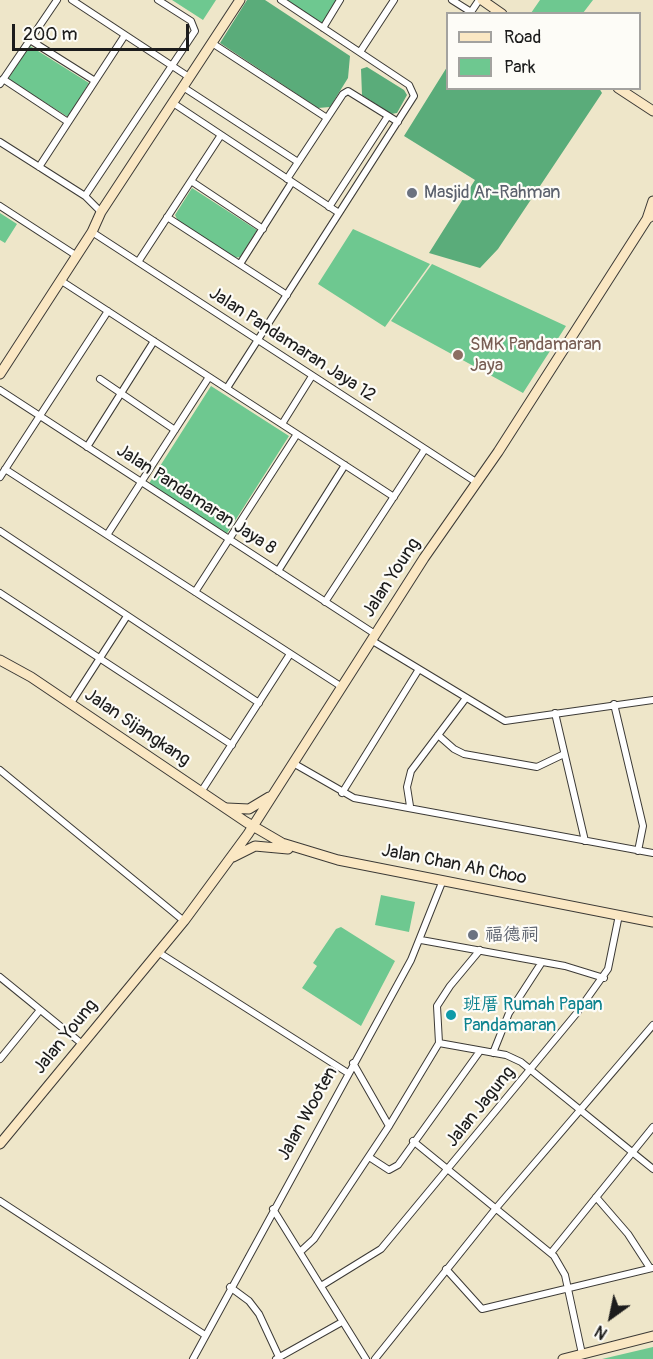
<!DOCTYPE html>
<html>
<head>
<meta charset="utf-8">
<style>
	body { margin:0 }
	#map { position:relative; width:653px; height:1359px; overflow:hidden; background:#eee6c9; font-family:Pangolin,sans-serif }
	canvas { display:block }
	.legend { position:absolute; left:446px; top:12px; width:195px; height:78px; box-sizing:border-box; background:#fdfcf7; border:2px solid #a3a29f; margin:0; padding:8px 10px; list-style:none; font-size:18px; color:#1c1c1c }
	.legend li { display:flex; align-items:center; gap:12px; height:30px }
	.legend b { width:30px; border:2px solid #a3a29f }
	.north { position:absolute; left:581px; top:1287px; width:60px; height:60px; -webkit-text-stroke:4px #fdfcf7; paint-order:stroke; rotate:213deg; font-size:16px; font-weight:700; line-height:24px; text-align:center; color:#1c1c1c }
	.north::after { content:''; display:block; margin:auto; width:21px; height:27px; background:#1c1c1c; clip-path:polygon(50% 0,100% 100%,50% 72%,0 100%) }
	.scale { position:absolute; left:12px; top:24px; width:177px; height:27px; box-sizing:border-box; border:3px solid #1c1c1c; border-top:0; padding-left:8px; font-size:18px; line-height:21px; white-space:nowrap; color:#1c1c1c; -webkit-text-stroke:4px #fdfcf7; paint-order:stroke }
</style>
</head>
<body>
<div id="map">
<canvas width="653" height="1359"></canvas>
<ul class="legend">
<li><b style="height:8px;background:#fae7c3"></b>Road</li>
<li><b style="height:16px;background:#6ec890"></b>Park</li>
</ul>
<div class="north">N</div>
<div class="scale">200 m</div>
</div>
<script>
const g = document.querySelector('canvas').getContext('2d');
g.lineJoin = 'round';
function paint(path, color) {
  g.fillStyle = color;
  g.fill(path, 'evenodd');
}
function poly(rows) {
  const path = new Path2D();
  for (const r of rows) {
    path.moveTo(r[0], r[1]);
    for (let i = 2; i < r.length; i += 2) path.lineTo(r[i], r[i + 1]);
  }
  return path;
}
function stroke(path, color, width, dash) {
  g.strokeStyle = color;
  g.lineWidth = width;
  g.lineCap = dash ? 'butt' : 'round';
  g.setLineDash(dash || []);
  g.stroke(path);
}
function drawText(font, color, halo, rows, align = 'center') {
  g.font = font + ' Pangolin,"LXGW WenKai TC",sans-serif';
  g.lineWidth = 4.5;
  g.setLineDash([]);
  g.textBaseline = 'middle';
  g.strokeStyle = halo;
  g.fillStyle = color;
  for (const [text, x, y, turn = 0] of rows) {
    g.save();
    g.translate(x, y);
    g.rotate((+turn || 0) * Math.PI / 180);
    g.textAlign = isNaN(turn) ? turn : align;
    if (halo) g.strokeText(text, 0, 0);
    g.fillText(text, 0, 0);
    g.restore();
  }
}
const green = poly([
	[172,0,216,0,203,20],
	[285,0,339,0,323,25],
	[540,0,593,0,583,13,531,13],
	[30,46,89,83,68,117,8,79],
	[192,188,257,230,240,257,234,258,178,221,175,215],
	[0,213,17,224,5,243,0,240],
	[353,229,430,264,385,327,318,284],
	[432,264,566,326,523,393,391,321],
	[211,386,289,436,226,535,148,485],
	[381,895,415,902,409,932,375,925],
	[341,927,395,961,361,1026,302,988,317,966,313,963,336,929],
	[653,1347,653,1359,602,1359]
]);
const forest = poly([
	[247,0,265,0,350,56,348,78,330,107,318,108,220,43],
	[367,67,404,90,407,95,397,113,391,114,362,95,361,69],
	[447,67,448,88,599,88,602,93,498,249,480,268,429,253,475,180,404,136]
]);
const street = poly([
	[72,0,189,77],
	[452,0,471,12,479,0],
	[323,28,340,0],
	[30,40,95,81],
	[212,43,327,118],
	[360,52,394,0],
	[3,79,68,122],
	[0,84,57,0],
	[183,87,298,162],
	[173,103,339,213],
	[0,142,85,196,101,212],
	[39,167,125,35],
	[287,179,343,94,348,91,398,122],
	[191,181,263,229],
	[85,196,195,31,191,21,158,0],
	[0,206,77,256],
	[329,207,388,116],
	[167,217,287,295],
	[92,232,476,482],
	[138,262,221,135],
	[240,264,292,182],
	[60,280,394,497],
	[100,379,175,430],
	[227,388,414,96,409,85,281,0],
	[0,390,375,634],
	[282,424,312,376],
	[87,447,154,341],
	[5,469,342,687],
	[0,477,108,311],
	[0,531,259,703],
	[107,535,209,377],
	[278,571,345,465],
	[195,592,297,434],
	[0,593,232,745],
	[325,602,425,449],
	[371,640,505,721,653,700],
	[71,703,127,616],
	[614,704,643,826,638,851],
	[555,713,585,841],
	[438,735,454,749,464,754,537,767,562,755],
	[293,763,354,798,653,853],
	[0,770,184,921],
	[201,792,290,654],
	[342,793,419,669],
	[410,806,407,787,411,771,466,698],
	[421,940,565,966,604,978],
	[158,952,348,1073],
	[0,977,81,1043],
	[439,1043,506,1055,521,1062,653,1169],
	[493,1053,509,1013,542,962],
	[0,1059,40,1010],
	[353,1063,389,1126],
	[413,1141,554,1256,565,1275,582,1354],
	[369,1157,389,1170,398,1165,480,1051],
	[596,1197,628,1234,650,1268],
	[0,1201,205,1335],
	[273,1209,366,1359],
	[300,1252,314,1239,389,1126,439,1043,437,1006,450,986,480,950],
	[551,1253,653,1127],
	[446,1269,482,1309,653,1268],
	[321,1286,381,1249,576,1014,608,969,619,915],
	[230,1287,249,1301,259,1314,279,1357],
	[193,1359,411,960,443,880],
	[276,1359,342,1322],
	[375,1359,497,1207,653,1025]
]);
const secondary = poly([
	[482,0,502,14],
	[618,88,653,111],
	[647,219,653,201],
	[0,374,92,232,101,212,240,0],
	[0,660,31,677,246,822,282,843,338,860,653,922],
	[227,808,249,809,269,797],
	[233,857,255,846,288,849],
	[0,1144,184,921,248,834,424,558,498,452,647,219,653,215],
	[563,1359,653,1336]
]);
const markers = [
	[412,193,6,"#6b7280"],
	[458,355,6,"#8d6e63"],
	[473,935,6,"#6b7280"],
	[451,1015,6,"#0f9aa8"]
];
const worshipNames = [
	["Masjid Ar-Rahman",424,193],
	["福德祠",485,935]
];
const streetNames = [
	["Jalan Pandamaran Jaya 12",292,345,33],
	["Jalan Pandamaran Jaya 8",196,500,33],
	["Jalan Young",392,578,-57],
	["Jalan Sijangkang",137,728,34],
	["Jalan Chan Ah Choo",454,865,11],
	["Jalan Young",66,1037,-51],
	["Jalan Jagung",481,1107,-51],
	["Jalan Wooten",308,1114,-61]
];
const educationNames = [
	["SMK Pandamaran",470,345],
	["Jaya",470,366]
];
const cultureNames = [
	["班厝 Rumah Papan",463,1005],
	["Pandamaran",463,1026]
];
paint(green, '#6ec890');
paint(forest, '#5aac7a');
stroke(street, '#3c3a36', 8);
stroke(secondary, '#3c3a36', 11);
stroke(street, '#fff', 6);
stroke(secondary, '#fae7c3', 9);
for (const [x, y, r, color] of markers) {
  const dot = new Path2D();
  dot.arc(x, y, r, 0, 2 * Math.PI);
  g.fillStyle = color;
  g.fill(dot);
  stroke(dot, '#fdfcf7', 2);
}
drawText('18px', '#5b616d', '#fdfcf7', worshipNames, 'left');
drawText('18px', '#1c1c1c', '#fdfcf7', streetNames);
drawText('18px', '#785e54', '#fdfcf7', educationNames, 'left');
drawText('18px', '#0d838f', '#fdfcf7', cultureNames, 'left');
</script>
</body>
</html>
